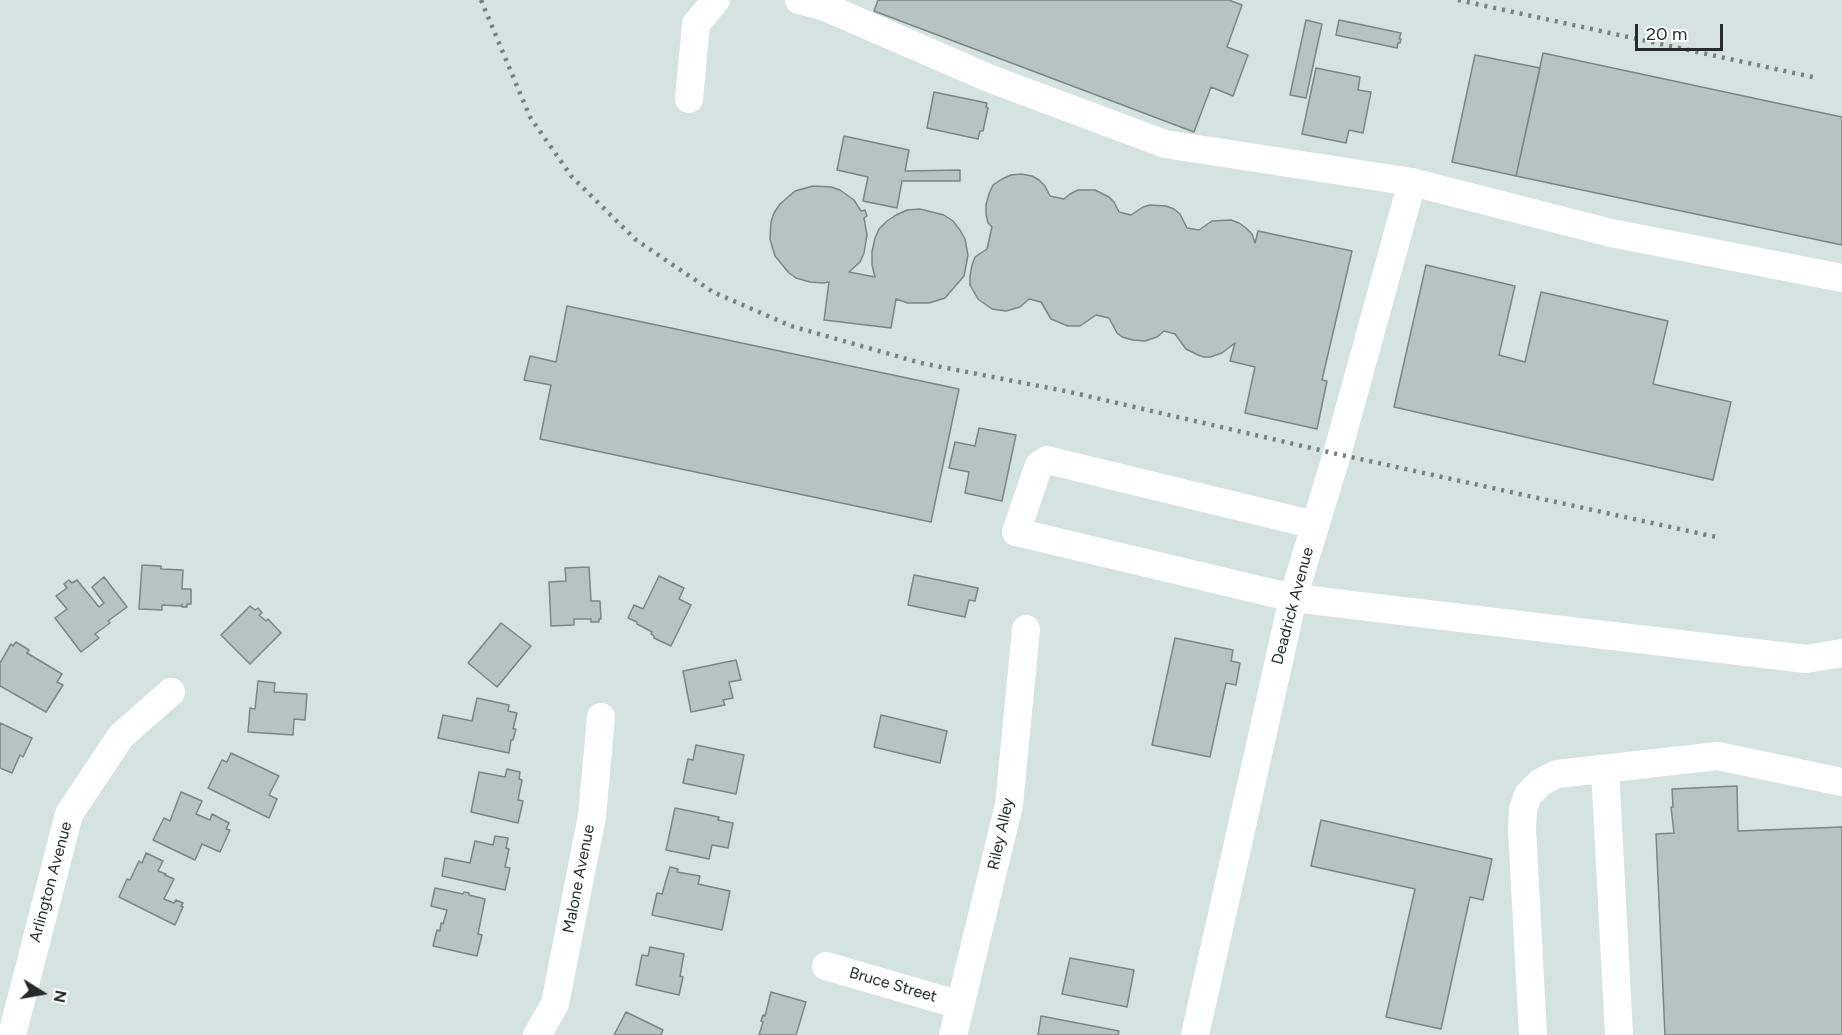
<!DOCTYPE html>
<html>
<head>
<meta charset="utf-8">
<style>
	body { margin:0 }
	#map { position:relative; width:1842px; height:1035px; overflow:hidden; background:#d5e3e0; font-family:Figtree,sans-serif }
	canvas { display:block }
	.north { position:absolute; left:12px; top:963px; width:60px; height:60px; -webkit-text-stroke:4px #fff; paint-order:stroke; rotate:101deg; font-size:16px; font-weight:700; line-height:24px; text-align:center; color:#252b29 }
	.north::after { content:''; display:block; margin:auto; width:21px; height:27px; background:#252b29; clip-path:polygon(50% 0,100% 100%,50% 72%,0 100%) }
	.scale { position:absolute; left:1635px; top:24px; width:88px; height:27px; box-sizing:border-box; border:3px solid #252b29; border-top:0; padding-left:8px; font-size:18px; line-height:21px; white-space:nowrap; color:#252b29; -webkit-text-stroke:4px #fff; paint-order:stroke }
</style>
</head>
<body>
<div id="map">
<canvas width="1842" height="1035"></canvas>
<div class="north">N</div>
<div class="scale">20 m</div>
</div>
<script>
const g = document.querySelector('canvas').getContext('2d');
g.lineJoin = 'round';
function paint(path, color) {
  g.fillStyle = color;
  g.fill(path, 'evenodd');
}
function poly(rows) {
  const path = new Path2D();
  for (const r of rows) {
    path.moveTo(r[0], r[1]);
    for (let i = 2; i < r.length; i += 2) path.lineTo(r[i], r[i + 1]);
  }
  return path;
}
function stroke(path, color, width, dash) {
  g.strokeStyle = color;
  g.lineWidth = width;
  g.lineCap = dash ? 'butt' : 'round';
  g.setLineDash(dash || []);
  g.stroke(path);
}
function drawText(font, color, halo, rows, align = 'center') {
  g.font = font + ' Figtree,sans-serif';
  g.lineWidth = 4.5;
  g.setLineDash([]);
  g.textBaseline = 'middle';
  g.strokeStyle = halo;
  g.fillStyle = color;
  for (const [text, x, y, turn = 0] of rows) {
    g.save();
    g.translate(x, y);
    g.rotate((+turn || 0) * Math.PI / 180);
    g.textAlign = isNaN(turn) ? turn : align;
    if (halo) g.strokeText(text, 0, 0);
    g.fillText(text, 0, 0);
    g.restore();
  }
}
const building = poly([
	[878,0,1229,0,1242,5,1227,47,1248,55,1233,96,1211,87,1194,132,874,11,878,0],
	[1306,20,1322,24,1306,98,1290,95,1306,20],
	[1339,20,1401,33,1399,39,1401,39,1400,43,1398,43,1397,48,1336,35,1339,20],
	[1543,53,1842,117,1842,245,1516,176,1543,53],
	[1475,55,1540,68,1516,176,1452,162,1475,55],
	[1316,68,1360,77,1358,90,1371,92,1363,133,1349,130,1346,143,1302,134,1316,68],
	[934,92,987,103,986,107,988,108,983,131,980,131,978,139,927,128,934,92],
	[844,136,909,150,905,171,960,170,960,181,902,181,897,208,863,201,868,177,837,170,844,136],
	[1021,174,1032,176,1039,180,1045,186,1050,196,1064,199,1070,194,1078,190,1095,190,1109,197,1114,202,1119,212,1131,215,1143,207,1150,205,1166,206,1174,209,1180,214,1187,228,1199,230,1212,221,1231,220,1239,223,1246,228,1252,234,1255,243,1258,231,1352,251,1322,380,1327,381,1317,429,1245,413,1255,367,1230,361,1235,343,1222,353,1210,357,1204,357,1198,355,1186,349,1175,334,1164,331,1157,337,1145,341,1133,340,1122,337,1117,333,1109,318,1096,315,1080,326,1068,326,1051,319,1041,302,1029,299,1020,307,1006,311,992,309,978,299,970,285,970,276,972,265,975,257,987,249,992,227,988,223,986,214,986,205,989,194,993,185,1002,179,1011,175,1021,174],
	[813,186,831,187,840,190,854,200,861,211,865,210,867,216,864,218,867,235,864,253,860,262,849,272,875,277,872,265,872,252,875,238,879,229,887,221,896,215,907,210,920,209,944,215,953,221,960,230,965,239,968,255,964,276,945,298,929,303,908,303,896,299,891,328,824,320,829,282,823,283,810,282,796,278,789,273,775,256,770,239,771,222,774,213,780,204,795,191,813,186],
	[1426,265,1515,286,1499,355,1525,362,1541,292,1668,321,1653,384,1731,402,1713,480,1394,407,1426,265],
	[567,306,959,389,931,522,540,439,551,385,524,380,530,356,556,362,567,306],
	[979,428,1016,435,1002,501,965,493,969,472,949,468,955,442,975,446,979,428],
	[142,565,161,566,161,569,183,570,182,589,191,589,191,604,187,604,187,607,182,607,182,604,181,606,162,605,162,610,139,609,142,565],
	[589,567,591,601,600,601,601,619,599,619,599,622,591,622,591,619,574,619,574,625,551,626,549,582,566,581,565,568,589,567],
	[914,575,978,588,975,601,969,600,965,617,908,605,914,575],
	[659,576,684,588,679,599,691,605,671,646,654,638,654,636,651,634,652,632,637,624,637,622,628,618,634,605,643,609,659,576],
	[104,577,127,607,108,621,110,623,95,634,99,638,81,652,55,618,67,609,56,596,67,588,64,584,69,580,72,583,77,580,99,607,104,603,92,587,104,577],
	[250,606,255,610,258,608,262,613,259,615,266,621,268,619,281,633,250,664,221,635,250,606],
	[501,623,531,646,497,687,468,663,501,623],
	[1175,638,1233,650,1231,661,1240,663,1236,685,1226,683,1210,757,1152,745,1175,638],
	[16,642,29,650,27,653,62,674,57,682,63,685,46,712,0,686,0,663,11,644,13,646,16,642],
	[736,660,741,680,729,682,733,698,723,700,725,705,691,712,683,671,736,660],
	[258,681,275,683,274,692,307,694,305,720,294,719,293,735,248,732,250,708,255,709,258,681],
	[477,698,509,705,508,711,517,713,513,729,516,729,513,740,511,740,509,753,438,738,443,715,472,721,477,698],
	[881,715,947,731,940,763,874,747,881,715],
	[0,723,32,738,23,757,20,755,12,773,0,768,0,723],
	[696,745,744,755,736,794,683,783,688,759,693,760,696,745],
	[231,753,279,776,269,795,277,799,269,818,208,788,222,760,227,762,231,753],
	[507,769,520,772,519,779,522,780,518,800,523,801,518,823,471,812,479,772,505,777,507,769],
	[1737,786,1738,831,1842,827,1842,1035,1665,1035,1656,834,1674,833,1671,807,1673,807,1672,789,1737,786],
	[181,792,202,801,196,814,210,820,212,814,229,823,226,829,230,830,220,852,202,844,195,860,153,840,164,818,170,821,181,792],
	[675,808,719,817,718,820,733,823,728,848,712,845,709,859,666,850,675,808],
	[1321,820,1492,859,1483,900,1470,897,1441,1029,1386,1017,1415,889,1311,866,1321,820],
	[495,836,508,838,506,848,509,849,505,867,510,868,505,890,442,876,445,858,470,863,475,841,493,845,495,836],
	[146,853,163,861,158,871,166,874,165,875,174,879,164,899,174,903,176,900,183,903,181,906,183,907,175,925,119,897,127,879,130,880,139,861,142,863,146,853],
	[670,867,678,869,677,872,700,876,698,884,730,891,722,930,652,915,657,893,662,894,670,867],
	[435,888,463,894,464,892,469,893,469,895,485,899,478,934,482,935,477,956,433,946,437,930,440,931,441,923,443,924,447,910,431,906,435,888],
	[650,947,684,954,680,976,683,977,679,995,636,985,642,955,648,956,650,947],
	[1070,958,1134,970,1127,1007,1062,994,1070,958],
	[771,992,806,1002,796,1035,759,1035,763,1022,761,1021,763,1015,765,1016,771,992],
	[626,1012,663,1030,661,1035,614,1035,626,1012],
	[1041,1016,1119,1031,1118,1035,1038,1035,1041,1016]
]);
const minor = poly([
	[799,0,825,7,991,79,1165,144,1412,182,1611,233,1842,278],
	[689,99,696,24,716,0],
	[1315,525,1047,460,1039,465,1016,532,1293,598,1806,659,1842,653],
	[1605,769,1619,1035],
	[826,966,960,1005],
	[12,1035,69,814,121,736,171,692],
	[537,1035,555,1004,592,816,601,717],
	[953,1035,1009,805,1026,629],
	[1195,1035,1293,598,1337,454,1412,182],
	[1533,1035,1522,829,1523,809,1528,795,1541,782,1557,774,1718,756,1842,782]
]);
const rail = poly([
	[481,0,530,117,572,177,636,240,713,292,791,326,921,363,1070,392,1337,454,1716,537],
	[1458,0,1817,78]
]);
const streetNames = [
	["Deadrick Avenue",1293,606,-75],
	["Riley Alley",1001,834,-78],
	["Malone Avenue",579,879,-79],
	["Arlington Avenue",51,882,-75],
	["Bruce Street",893,985,16]
];
paint(building, '#b6c4c1');
stroke(building, '#798683', 1.5);
stroke(minor, '#fff', 28);
stroke(rail, '#76807d', 4.5, [3, 6]);
drawText('16px', '#252b29', '#fff', streetNames);
</script>
</body>
</html>
